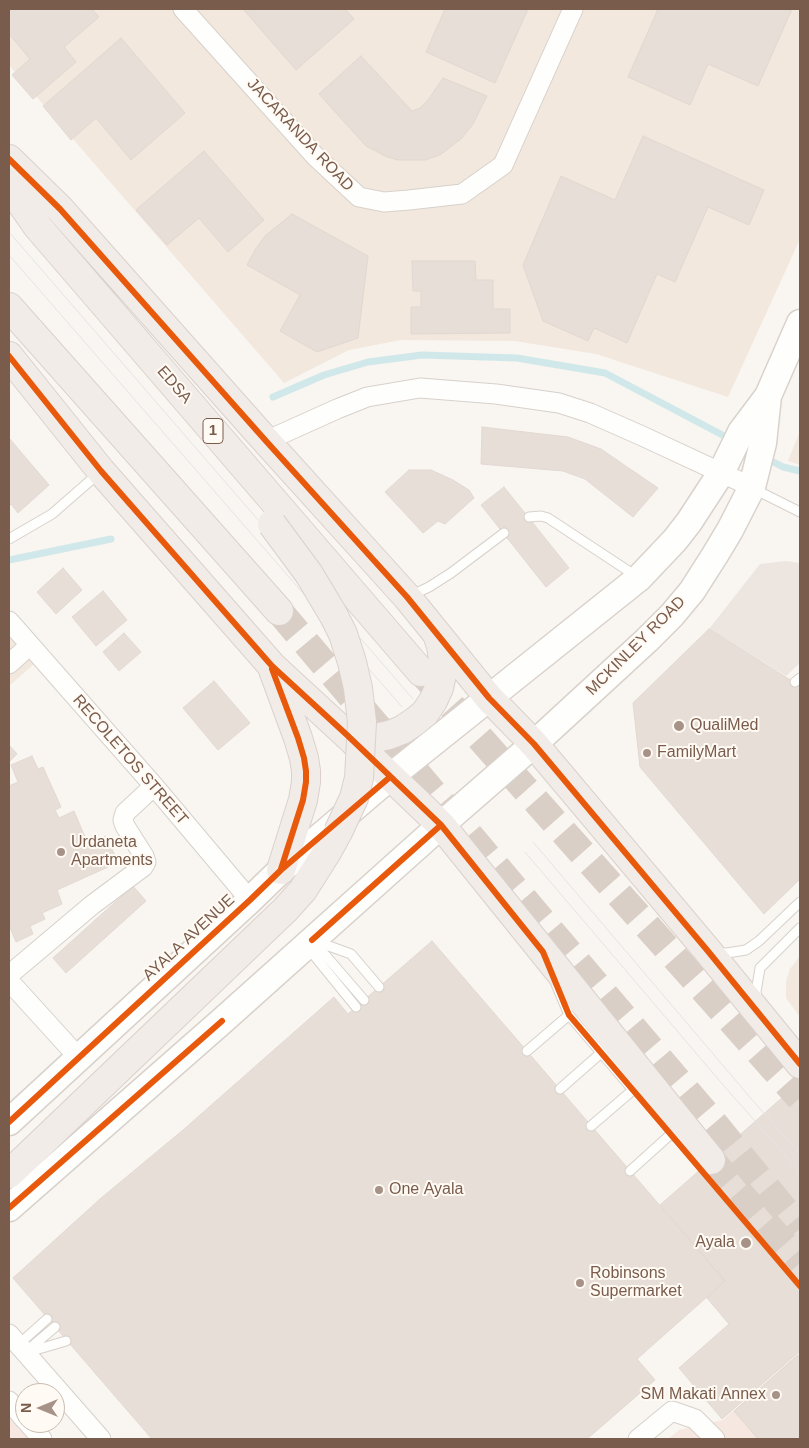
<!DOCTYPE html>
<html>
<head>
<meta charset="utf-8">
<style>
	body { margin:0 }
	#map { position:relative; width:809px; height:1448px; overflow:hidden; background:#f9f5f0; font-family:Arial,sans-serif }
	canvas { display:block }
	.frame { position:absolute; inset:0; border:10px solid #7a5c4d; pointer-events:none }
	.north { position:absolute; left:15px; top:1383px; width:50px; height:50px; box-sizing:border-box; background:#fffaf3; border:1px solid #cabbb1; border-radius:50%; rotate:270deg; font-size:14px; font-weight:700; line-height:20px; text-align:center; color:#7a5c4d }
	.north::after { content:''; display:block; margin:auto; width:18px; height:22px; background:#a69286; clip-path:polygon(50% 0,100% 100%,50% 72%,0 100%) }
</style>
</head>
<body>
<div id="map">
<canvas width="809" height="1448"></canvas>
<div class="frame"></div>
<div class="north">N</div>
</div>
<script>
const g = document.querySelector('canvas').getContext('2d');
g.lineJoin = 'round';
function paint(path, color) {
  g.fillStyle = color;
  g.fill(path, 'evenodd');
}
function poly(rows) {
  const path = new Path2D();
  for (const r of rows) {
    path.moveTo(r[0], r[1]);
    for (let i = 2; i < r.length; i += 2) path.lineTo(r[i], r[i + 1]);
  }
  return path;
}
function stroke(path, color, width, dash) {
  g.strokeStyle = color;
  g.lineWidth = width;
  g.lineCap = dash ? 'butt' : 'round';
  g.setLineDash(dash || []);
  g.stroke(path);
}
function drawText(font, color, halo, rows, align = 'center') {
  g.font = font + ' Arial,sans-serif';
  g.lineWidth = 4;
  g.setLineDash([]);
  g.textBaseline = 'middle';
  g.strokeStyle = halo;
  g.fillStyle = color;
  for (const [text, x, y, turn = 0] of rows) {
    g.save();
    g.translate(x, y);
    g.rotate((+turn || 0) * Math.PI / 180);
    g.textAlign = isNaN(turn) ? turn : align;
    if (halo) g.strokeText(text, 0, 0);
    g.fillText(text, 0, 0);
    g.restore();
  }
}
const residential = poly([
	[9,9,800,9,800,239,728,397,596,354,515,341,401,340,349,350,284,383,9,65],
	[800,431,800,465,788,461],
	[9,619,42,657,9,686],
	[800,956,800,1017,786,998,786,981,790,969]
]);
const commercial = poly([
	[800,1352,800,1439,668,1439,679,1430,723,1420],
	[9,1417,28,1439,9,1439]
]);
const industrial = poly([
	[786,561,800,563,800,663,786,676,709,629,760,564]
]);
const stream = poly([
	[273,397,324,375,368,362,422,355,517,358,605,373,783,467,800,471],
	[9,560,111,539]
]);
const building = poly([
	[9,9,92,9,99,17,64,47,76,62,33,99,12,75,30,59,10,35,9,36,9,9],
	[243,9,345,9,354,19,296,70,243,9],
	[445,9,528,9,495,83,426,52,445,9],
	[658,9,792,9,758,86,708,64,690,105,628,77,658,9],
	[121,38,185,113,131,160,96,118,71,140,43,106,121,38],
	[361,56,412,111,420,108,428,100,443,78,487,96,473,124,461,139,440,155,425,160,398,160,387,157,366,146,319,94,361,56],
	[643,136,764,190,749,225,708,207,675,282,657,274,627,343,594,328,588,341,543,321,523,265,561,176,615,200,643,136],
	[204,151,264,220,228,252,199,218,167,245,136,210,204,151],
	[292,214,368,256,358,338,317,352,280,331,300,295,247,265,255,250,265,236,292,214],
	[412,261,475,261,476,280,493,280,493,309,510,309,510,333,411,334,411,307,421,307,421,291,413,291,412,261],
	[482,427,568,437,601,449,658,488,633,517,585,479,563,471,481,464,482,427],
	[9,438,49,485,18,513,11,504,9,506,9,438],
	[409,470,431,470,453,480,469,490,474,498,445,524,438,521,423,533,385,492,409,470],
	[504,487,569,568,546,587,481,505,504,487],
	[63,568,82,590,56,614,37,592,63,568],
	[103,591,127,620,96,646,72,617,103,591],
	[709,629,800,686,800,879,764,914,640,767,633,703,709,629],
	[124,633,141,652,119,671,103,652,124,633],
	[214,681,250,723,218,750,183,708,214,681],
	[9,745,17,754,9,762,9,745],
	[32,756,38,769,43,767,61,807,55,810,59,818,74,811,88,844,106,836,117,860,107,865,108,867,57,890,62,904,42,913,45,919,30,926,33,934,16,942,9,925,9,786,18,782,11,765,32,756],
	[133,886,146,901,66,973,53,958,133,886],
	[432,941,725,1281,637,1359,655,1380,587,1439,152,1439,13,1278,100,1199,183,1130,334,997,348,1014,432,941],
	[800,1082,800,1351,722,1419,679,1368,729,1324,707,1298,725,1281,660,1205,800,1082],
	[797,1356,800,1356,800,1439,758,1439,734,1411,797,1356]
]);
const trunkTunnel = poly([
	[279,611,717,1127,800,1229],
	[424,675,800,1098],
	[711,1160,800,1263]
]);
const service = poly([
	[754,489,800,512],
	[529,517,541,516,548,518,636,576],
	[9,539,52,514,99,473],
	[410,596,429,587,451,573,504,533],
	[795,682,800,678],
	[315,941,351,954,379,987],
	[314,942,364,1000],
	[308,948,356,1007],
	[717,952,727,953,746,950,759,941,800,902],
	[556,984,569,1015,633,1090,591,1126],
	[758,1001,756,992,760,968,800,928],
	[527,1051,569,1015],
	[560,1089,601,1053],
	[630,1171,671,1134,684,1142],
	[18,1345,47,1319],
	[29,1349,55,1327],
	[25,1353,66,1341]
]);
const minor = poly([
	[183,9,315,156,359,197,384,202,409,200,462,194,503,165,573,9],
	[266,441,337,409,367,397,420,388,496,394,559,403,590,413,640,435,752,487],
	[9,621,154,786,250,900],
	[9,664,29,646],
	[9,975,92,905,143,867,146,862,144,856,125,826,123,820,125,813,154,786],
	[9,981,79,1058],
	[9,1334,101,1439],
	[9,1401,25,1420],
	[28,1423,42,1439],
	[638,1439,672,1411,695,1419,715,1439]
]);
const secondary = poly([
	[9,1122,250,900,281,870,390,777,639,578,675,540,689,522,721,473,741,432,768,396,800,323],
	[9,1208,222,1021,441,825,534,744,647,640,672,615,692,591,715,555,730,530,752,487,763,443,768,396]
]);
const trunk = poly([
	[9,159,60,209,266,441,407,597,489,698,534,744,707,950,800,1064],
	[9,186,37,226,421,672],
	[9,307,279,611],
	[9,356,101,471,272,666,347,735,441,825,711,1160],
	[273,670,298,738,304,758,306,771,306,782,303,800,281,870],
	[347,735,361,738,375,738,389,735,402,730,414,722,425,713,433,701,439,688,442,674,443,660,441,646,437,634],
	[9,1174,285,910,303,890,327,852,338,832]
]);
const tram = poly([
	[9,232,413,699],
	[9,255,402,707],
	[533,842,754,1102,800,1154],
	[525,852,724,1086,800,1172]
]);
const trunkBridge = poly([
	[272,524,309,574,334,616,343,634,352,662,358,688,362,722,359,778,354,798,338,832]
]);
const cycleway = poly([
	[9,159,60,209,266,441,407,597,489,698,534,744,707,950,800,1064],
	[9,356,101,471,272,666,347,735,441,825,543,952,569,1015,800,1286],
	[272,669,298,738,304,758,306,771,306,782,303,800,281,869],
	[312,940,441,825],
	[9,1122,250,900,281,870,390,777],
	[9,1208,222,1021]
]);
const markers = [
	[679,726,6,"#a69286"],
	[647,753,5,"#a69286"],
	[61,852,5,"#a69286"],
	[379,1190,5,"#a69286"],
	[746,1243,6,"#a69286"],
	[580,1283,5,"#a69286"],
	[776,1395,5,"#a69286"]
];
const shields = [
	[213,431,20]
];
const shieldNames = [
	["1",213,431]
];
const streetNames = [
	["JACARANDA ROAD",300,135,47],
	["EDSA",174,385,49],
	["MCKINLEY ROAD",636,646,-45],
	["RECOLETOS STREET",130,760,49],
	["AYALA AVENUE",189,938,-43]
];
const poiNames = [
	["QualiMed",690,726],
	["FamilyMart",657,753],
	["Urdaneta",71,843],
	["Apartments",71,861],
	["One Ayala",389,1190],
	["Ayala",735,1243,"right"],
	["Robinsons",590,1274],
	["Supermarket",590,1292],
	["SM Makati Annex",766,1395,"right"]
];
paint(residential, '#f2e8de');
paint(commercial, '#f6e8e1');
paint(industrial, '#ede5e0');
stroke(stream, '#d0e8ea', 7);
paint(building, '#e6ded7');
stroke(building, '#e2d8d2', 1);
stroke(trunkTunnel, '#d9cfc7', 28, [28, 14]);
stroke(service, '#d7d1cb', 11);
stroke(minor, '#d7d1cb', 21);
stroke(secondary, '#d9d2cb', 29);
stroke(trunk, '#dad1cc', 30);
stroke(service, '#fefefd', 9);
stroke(minor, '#fefefd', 19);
stroke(secondary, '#fefefd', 26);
stroke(trunk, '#f2ece8', 28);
stroke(tram, '#e6e3e7', 1);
stroke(trunkBridge, '#dad1cc', 30, []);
stroke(trunkBridge, '#f2ece8', 28);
stroke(cycleway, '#e8590c', 6);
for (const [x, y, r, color] of markers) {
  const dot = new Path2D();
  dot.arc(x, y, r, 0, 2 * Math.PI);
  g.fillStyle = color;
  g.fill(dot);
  stroke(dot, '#fffaf3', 2);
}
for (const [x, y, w] of shields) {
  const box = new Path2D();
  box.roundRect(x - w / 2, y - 12.5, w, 25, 4);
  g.fillStyle = '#fffaf3';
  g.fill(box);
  stroke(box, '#7a5c4d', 1);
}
drawText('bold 15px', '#7a5c4d', null, shieldNames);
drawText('16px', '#7a5c4d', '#fffaf3', streetNames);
drawText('16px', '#7a5c4d', '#fffaf3', poiNames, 'left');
</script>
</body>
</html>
